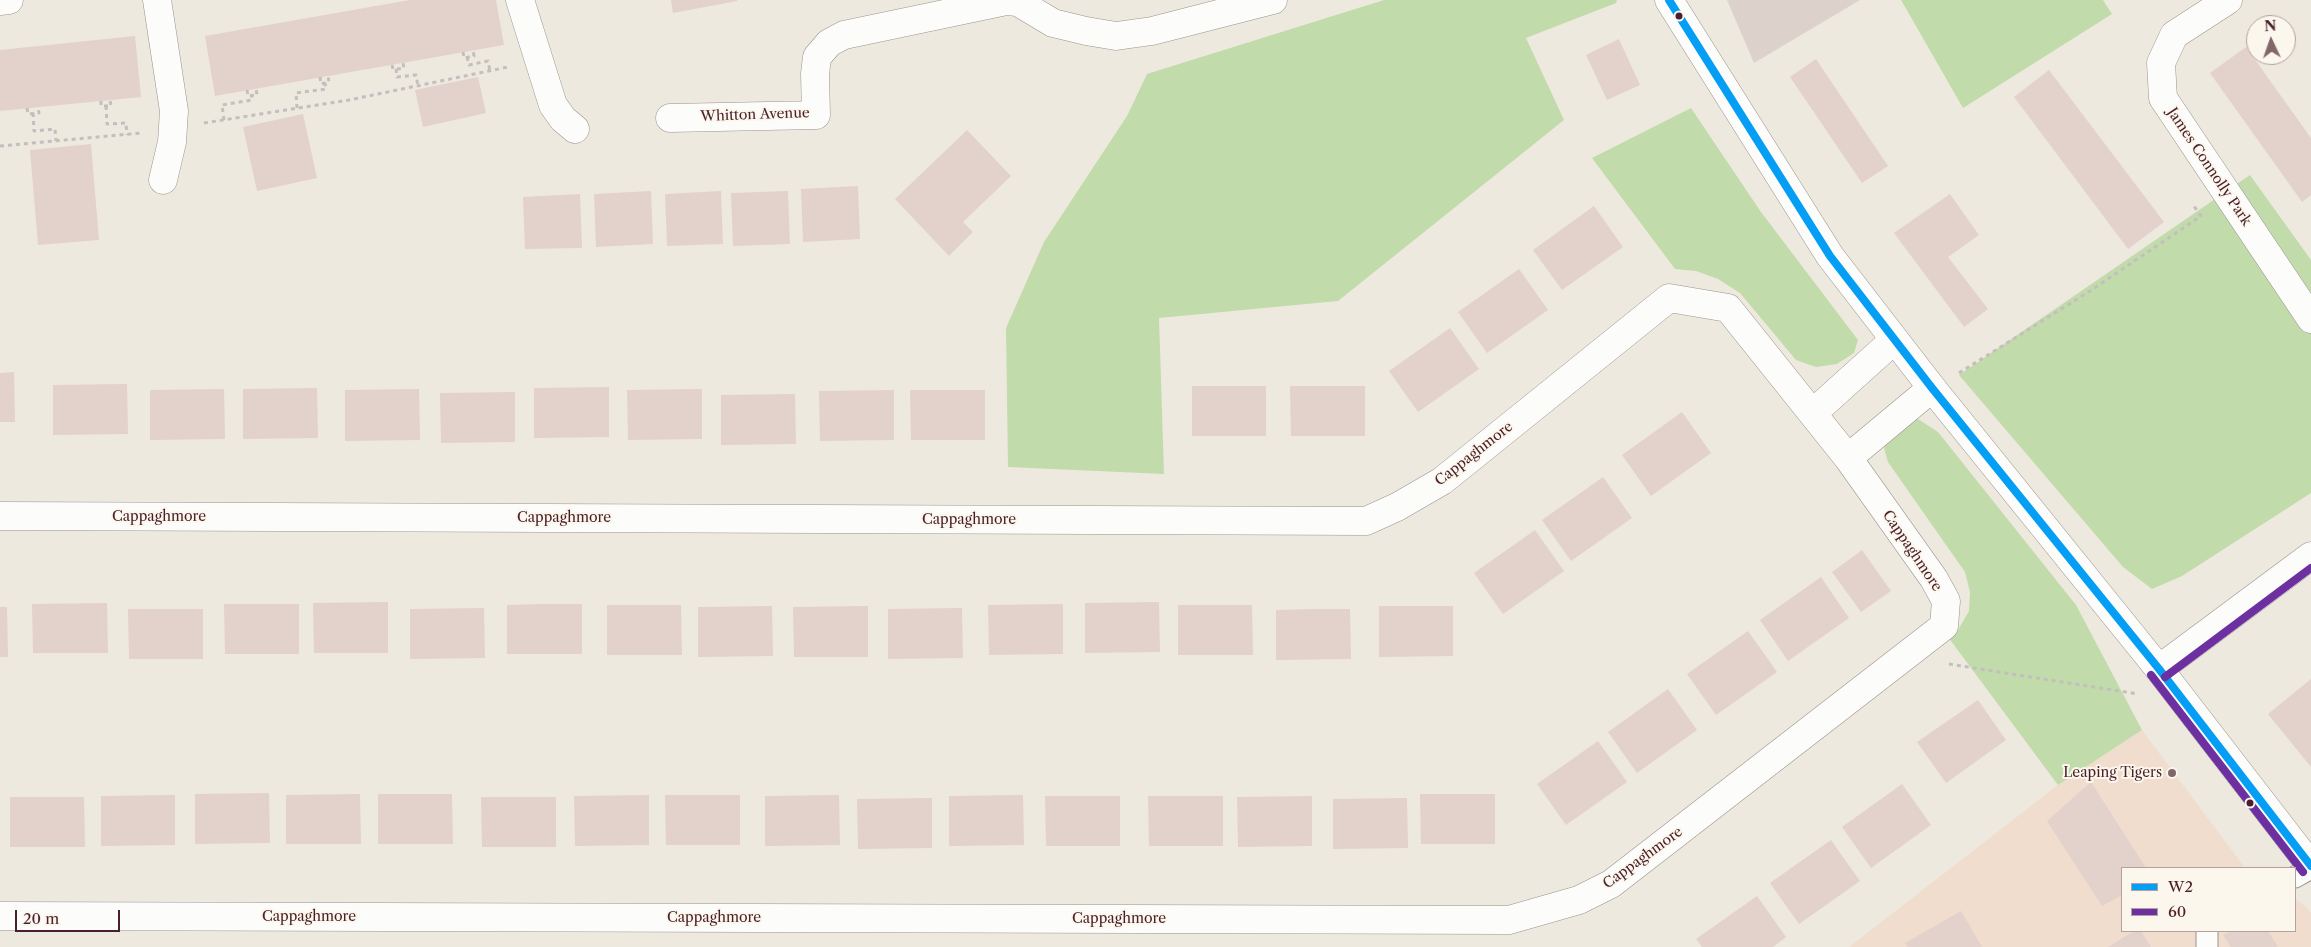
<!DOCTYPE html>
<html>
<head>
<meta charset="utf-8">
<style>
	body { margin:0 }
	#map { position:relative; width:2311px; height:947px; overflow:hidden; background:#eee9de; font-family:"Libre Caslon Text",serif }
	canvas { display:block }
	.legend { position:absolute; left:2121px; top:867px; width:175px; height:65px; box-sizing:border-box; background:#fbf7ec; border:1px solid #b4a19f; margin:0; padding:6px 9px; list-style:none; font-size:15px; color:#4a1f2b }
	.legend li { display:flex; align-items:center; gap:10px; height:25px }
	.legend b { width:25px; border:1px solid #b4a19f }
	.north { position:absolute; left:2246px; top:15px; width:50px; height:50px; box-sizing:border-box; background:#fbf7ec; border:1px solid #b4a19f; border-radius:50%; rotate:357deg; font-size:14px; font-weight:700; line-height:20px; text-align:center; color:#4a1f2b }
	.north::after { content:''; display:block; margin:auto; width:18px; height:22px; background:#83666a; clip-path:polygon(50% 0,100% 100%,50% 72%,0 100%) }
	.scale { position:absolute; left:15px; top:910px; width:105px; height:22px; box-sizing:border-box; border:2px solid #4a1f2b; border-top:0; padding-left:6px; font-size:15px; line-height:18px; white-space:nowrap; color:#4a1f2b; -webkit-text-stroke:4px #fbf7ec; paint-order:stroke }
</style>
</head>
<body>
<div id="map">
<canvas width="2311" height="947"></canvas>
<ul class="legend">
<li><b style="height:6px;background:#049ff4"></b>W2</li>
<li><b style="height:6px;background:#6c30a1"></b>60</li>
</ul>
<div class="north">N</div>
<div class="scale">20 m</div>
</div>
<script>
const g = document.querySelector('canvas').getContext('2d');
g.lineJoin = 'round';
function paint(path, color) {
  g.fillStyle = color;
  g.fill(path, 'evenodd');
}
function poly(rows) {
  const path = new Path2D();
  for (const r of rows) {
    path.moveTo(r[0], r[1]);
    for (let i = 2; i < r.length; i += 2) path.lineTo(r[i], r[i + 1]);
  }
  return path;
}
function stroke(path, color, width, dash) {
  g.strokeStyle = color;
  g.lineWidth = width;
  g.lineCap = dash ? 'butt' : 'round';
  g.setLineDash(dash || []);
  g.stroke(path);
}
function drawText(font, color, halo, rows, align = 'center') {
  g.font = font + ' "Libre Caslon Text",serif';
  g.lineWidth = 4;
  g.setLineDash([]);
  g.textBaseline = 'middle';
  g.strokeStyle = halo;
  g.fillStyle = color;
  for (const [text, x, y, turn = 0] of rows) {
    g.save();
    g.translate(x, y);
    g.rotate((+turn || 0) * Math.PI / 180);
    g.textAlign = isNaN(turn) ? turn : align;
    if (halo) g.strokeText(text, 0, 0);
    g.fillText(text, 0, 0);
    g.restore();
  }
}
const built = poly([
	[2142,730,2245,868,2122,868,2122,931,2295,931,2295,899,2306,907,2311,913,2311,947,1849,947,2058,785]
]);
const industrial = poly([
	[1727,0,1860,0,1754,63]
]);
const green = poly([
	[1384,0,1617,0,1616,3,1526,38,1564,120,1338,301,1159,318,1164,474,1008,467,1006,328,1044,242,1127,116,1147,74],
	[1901,0,2103,0,2112,14,1963,108],
	[1691,108,1761,212,1858,340,1854,353,1837,364,1816,367,1796,360,1740,293,1718,279,1696,271,1675,269,1592,158],
	[2250,175,2311,260,2311,493,2182,576,2152,589,2123,567,1959,375],
	[1918,419,1938,432,2076,605,2142,730,2058,785,1948,637,1958,630,1969,611,1970,592,1965,572,1888,462,1884,448,1888,434,1901,424]
]);
const building = poly([
	[410,0,496,0,504,45,215,96,205,36],
	[671,0,737,0,737,1,673,13],
	[135,36,141,97,0,111,0,50],
	[1619,39,1640,85,1607,100,1586,55],
	[2246,47,2311,138,2311,195,2302,202,2210,73],
	[1816,59,1888,166,1862,183,1790,77],
	[2049,70,2164,222,2128,249,2014,97],
	[478,77,486,113,423,127,415,90],
	[303,114,317,178,257,191,243,127],
	[967,130,1011,176,963,222,973,232,949,256,895,199],
	[91,144,99,240,38,245,30,150],
	[858,186,860,239,803,242,801,189],
	[651,191,653,244,596,247,594,194],
	[721,191,723,244,667,246,665,194],
	[788,191,790,244,733,246,731,193],
	[580,194,582,248,525,249,523,197],
	[1950,194,1979,235,1948,257,1988,309,1964,327,1894,233],
	[1594,206,1623,247,1562,290,1533,250],
	[1519,269,1548,310,1487,353,1458,312],
	[1450,328,1479,369,1418,412,1389,371],
	[14,372,15,422,0,422,0,373],
	[127,384,128,434,53,435,53,385],
	[1192,386,1266,386,1266,436,1192,436],
	[1290,386,1365,386,1365,436,1291,436],
	[609,387,609,437,534,438,534,388],
	[317,388,318,438,243,439,243,389],
	[224,389,225,439,150,440,150,390],
	[419,389,420,440,345,441,345,390],
	[702,389,702,439,628,440,627,390],
	[894,390,894,440,820,441,819,391],
	[910,390,985,390,985,440,911,440],
	[515,392,515,442,441,443,440,393],
	[795,394,796,444,721,445,721,395],
	[1682,412,1711,453,1651,496,1622,455],
	[1603,477,1632,518,1571,561,1542,520],
	[1535,530,1564,571,1503,614,1474,573],
	[1862,550,1891,591,1861,612,1832,572],
	[1821,577,1849,618,1788,661,1760,620],
	[388,602,388,653,314,653,313,603],
	[1159,602,1160,652,1085,653,1085,603],
	[107,603,108,653,33,653,32,604],
	[224,604,299,604,299,654,225,654],
	[544,604,582,604,582,654,507,654,507,605],
	[1063,604,1063,654,989,655,988,605],
	[607,605,681,605,682,655,607,655],
	[1178,605,1252,605,1253,655,1178,655],
	[772,606,773,656,698,657,698,607],
	[868,606,868,657,794,657,793,607],
	[1379,606,1453,606,1453,656,1379,657],
	[0,607,7,607,8,657,0,657],
	[484,608,485,658,410,659,410,609],
	[962,608,963,658,888,659,888,609],
	[128,609,203,609,203,659,129,659],
	[1313,609,1350,609,1351,659,1276,660,1276,610],
	[1748,631,1777,672,1716,715,1687,674],
	[2311,679,2311,767,2268,714],
	[1668,689,1697,730,1637,773,1608,732],
	[1978,700,2006,740,1946,783,1917,742],
	[1598,741,1627,782,1566,825,1537,784],
	[2091,782,2146,868,2122,868,2122,895,2102,906,2047,821],
	[1902,784,1931,825,1871,868,1842,827],
	[269,793,270,843,195,844,195,794],
	[360,794,361,844,286,844,286,795],
	[378,794,452,794,453,844,378,844],
	[1420,794,1495,794,1495,844,1421,844],
	[175,795,175,845,101,846,101,796],
	[649,795,649,845,575,846,574,796],
	[665,795,740,795,740,845,666,845],
	[839,795,840,845,765,846,765,796],
	[1023,795,1024,845,949,846,949,796],
	[1045,796,1120,796,1120,846,1046,846],
	[1148,796,1223,796,1223,846,1149,846],
	[1312,796,1312,846,1238,847,1237,797],
	[10,797,84,797,85,847,10,847],
	[481,797,556,797,556,847,482,847],
	[932,798,932,848,858,849,857,799],
	[1407,798,1408,848,1333,849,1333,799],
	[1831,840,1860,881,1799,924,1770,883],
	[1757,896,1786,937,1773,947,1702,947,1696,939],
	[1961,911,1982,947,1908,947,1905,943],
	[2134,931,2141,931,2151,947,2108,947],
	[2230,931,2268,931,2278,947,2231,947,2223,935]
]);
const path = poly([
	[463,52,464,58,474,56,473,50],
	[467,57,469,65,488,61,490,71],
	[392,65,393,69,396,69,404,68,403,63],
	[396,69,397,77,416,75,418,86],
	[320,77,321,84,329,82,328,76],
	[247,90,248,96,257,95,256,89],
	[101,101,101,106,111,106,110,100],
	[106,106,107,124,126,123,127,135],
	[27,108,28,114,39,113,38,107],
	[297,108,296,93,326,89,325,83],
	[33,113,34,131,55,129,56,141],
	[224,120,222,105,252,100,252,95],
	[204,123,349,100,508,67],
	[0,146,141,133],
	[1959,373,2090,291,2201,216,2193,205],
	[1949,664,2138,694]
]);
const lane = poly([
	[2295,877,2311,868],
	[2207,947,2207,931]
]);
const street = poly([
	[157,0,174,111,172,142,163,180],
	[520,0,553,105,563,119,575,129],
	[2228,0,2174,35,2161,63,2163,98,2311,319],
	[0,1,9,0],
	[670,118,816,115,815,74,817,57,829,43,844,35,1006,1,1018,2,1053,23,1086,31,1116,36,1152,31,1273,0],
	[1813,413,1894,340],
	[1848,458,1932,388],
	[0,516,1366,521,1397,507,1442,481,1669,298,1728,308,1848,458,1934,579,1946,601,1944,626,1611,884,1579,900,1509,920,0,916]
]);
const secondary = poly([
	[1669,0,1830,256,1932,388,2159,669,2311,866],
	[2159,669,2311,556]
]);
const bus1 = poly([
	[1669,0,1830,256,1932,388,2159,669,2311,866]
]);
const bus2 = poly([
	[2151,675,2303,872],
	[2165,677,2311,568]
]);
const markers = [
	[1679,16,4.5,"#4a1f2b"],
	[2172,773,5,"#83666a"],
	[2250,803,4.5,"#4a1f2b"]
];
const streetNames = [
	["Whitton Avenue",755,115,-2],
	["James Connolly Park",2209,167,56],
	["Cappaghmore",1474,454,-38],
	["Cappaghmore",159,517],
	["Cappaghmore",564,518],
	["Cappaghmore",969,520],
	["Cappaghmore",1912,551,56],
	["Cappaghmore",1643,858,-36],
	["Cappaghmore",309,917],
	["Cappaghmore",714,918],
	["Cappaghmore",1119,919]
];
const poiNames = [
	["Leaping Tigers",2162,773]
];
paint(built, '#f1ddcd');
paint(industrial, '#ddd2cb');
paint(green, '#c1dbab');
paint(building, '#e3d1cc');
stroke(lane, '#9c928e', 23);
stroke(street, '#9c928e', 29);
stroke(secondary, '#9c928e', 29);
stroke(path, '#c4bebe', 3, [4, 4]);
stroke(lane, '#fcfcfa', 21);
stroke(street, '#fcfcfa', 28);
stroke(secondary, '#fcfcfa', 28);
stroke(bus1, '#049ff4', 8);
stroke(bus2, '#6c30a1', 8);
for (const [x, y, r, color] of markers) {
  const dot = new Path2D();
  dot.arc(x, y, r, 0, 2 * Math.PI);
  g.fillStyle = color;
  g.fill(dot);
  stroke(dot, '#fbf7ec', 2);
}
drawText('14px', '#4a1f2b', '#fbf7ec', streetNames);
drawText('14px', '#4a1f2b', '#fbf7ec', poiNames, 'right');
</script>
</body>
</html>
